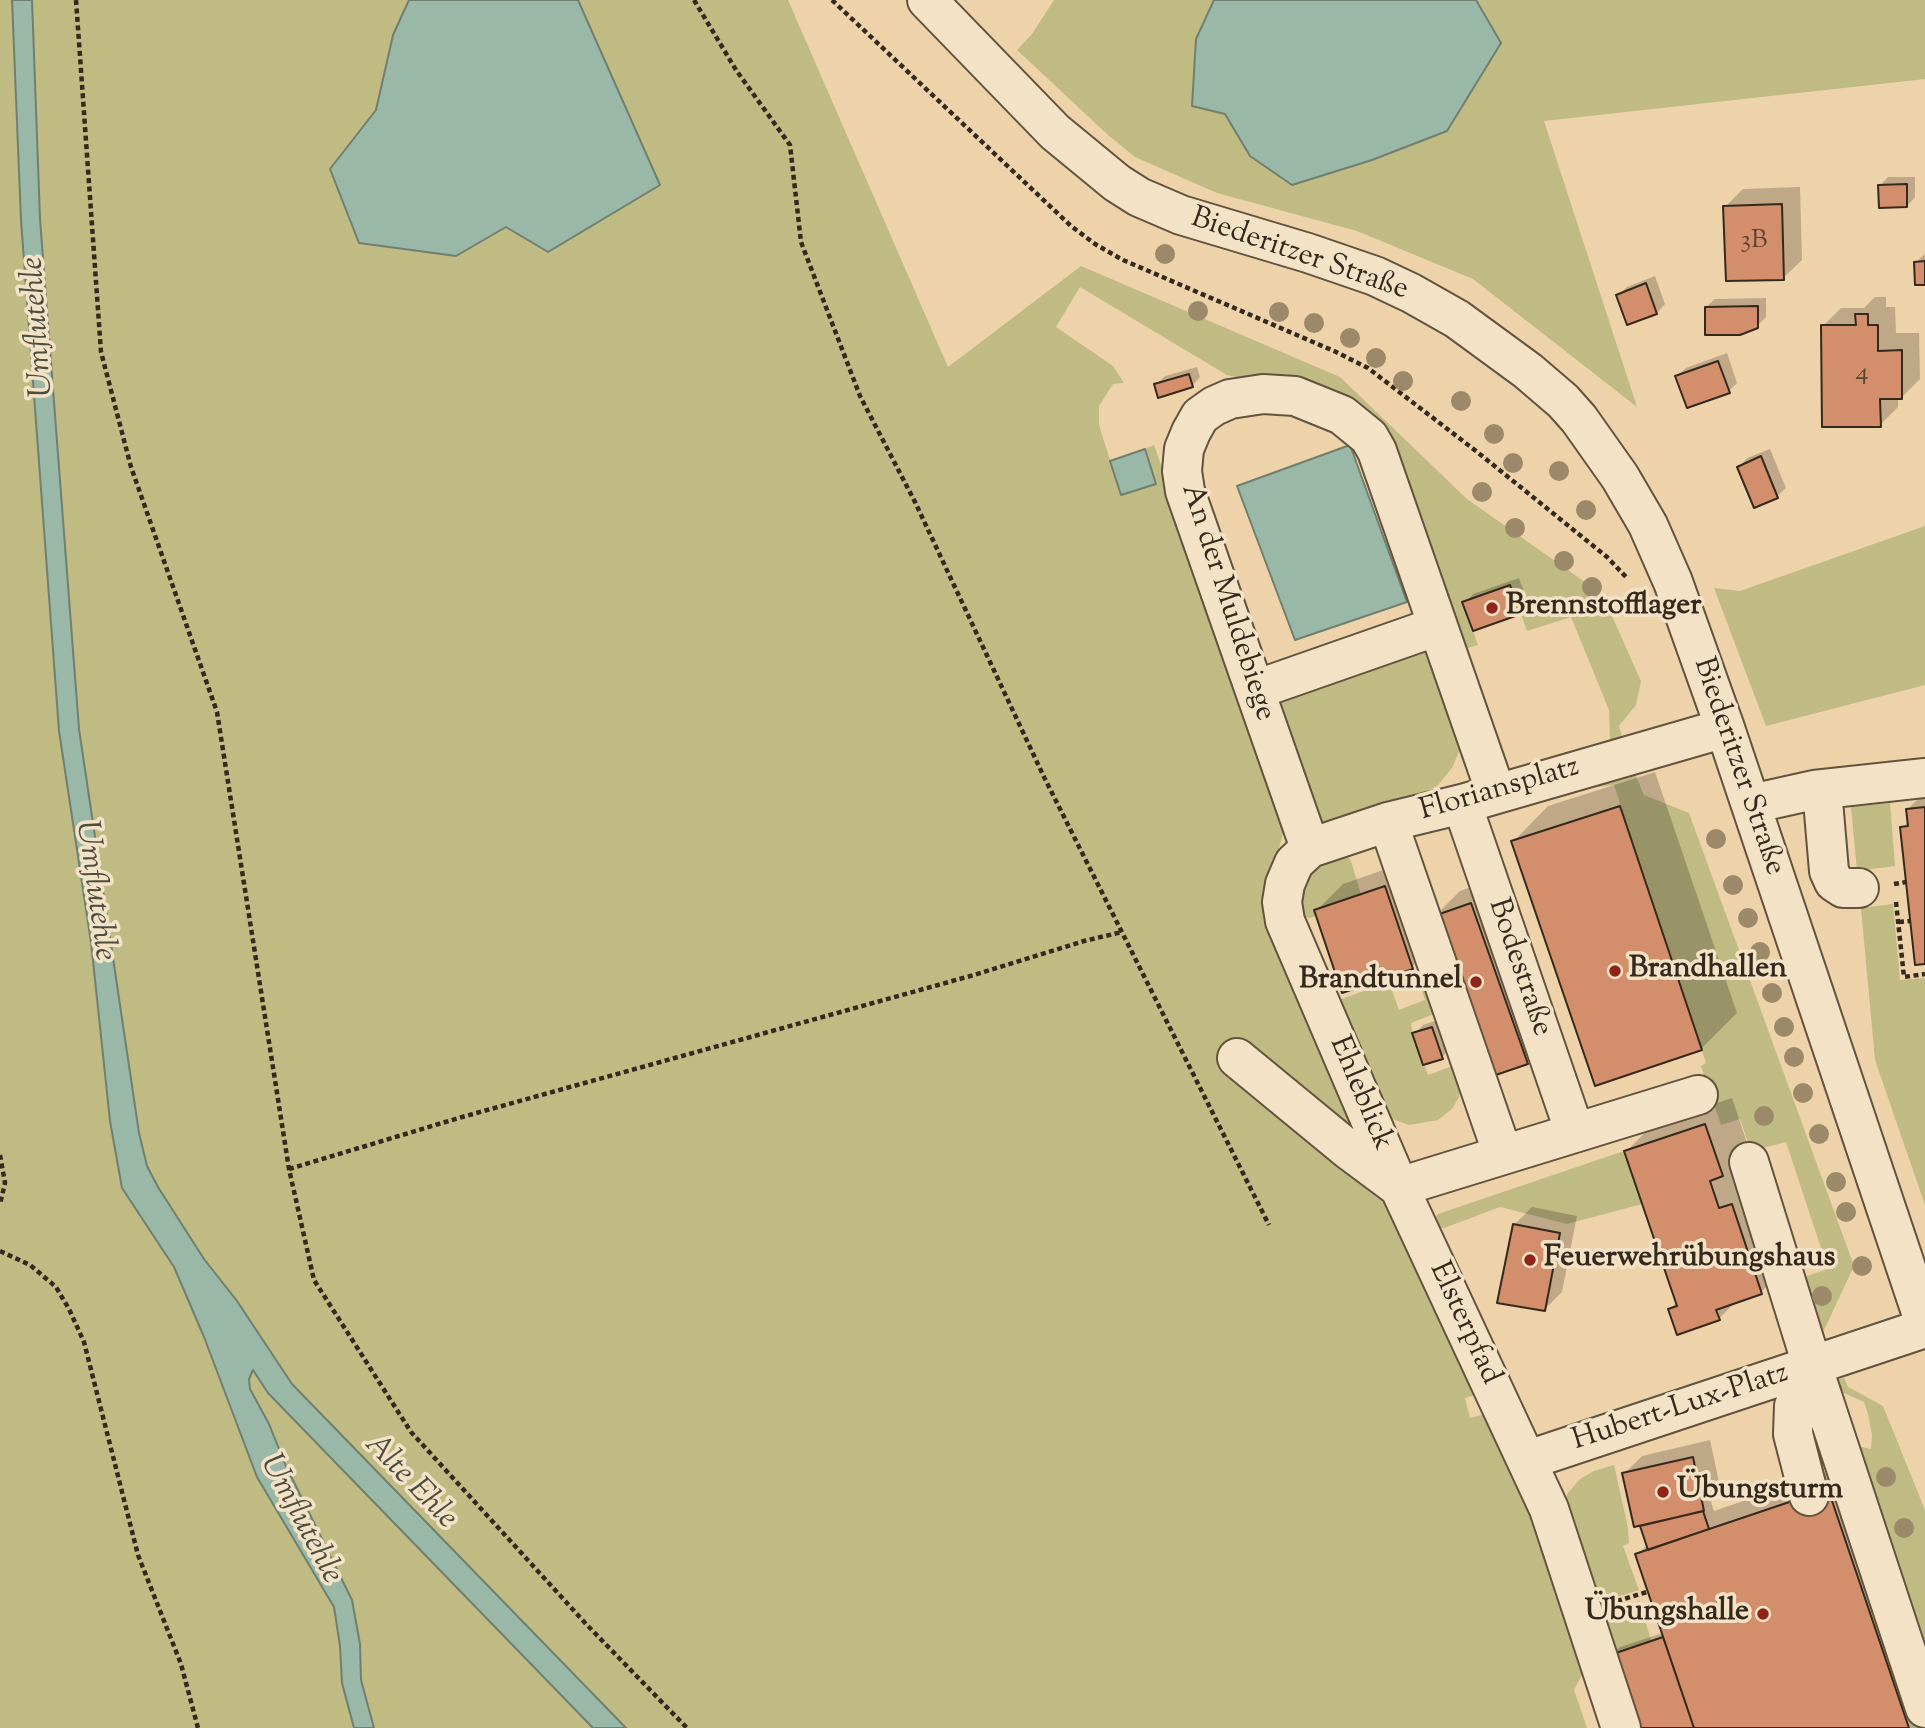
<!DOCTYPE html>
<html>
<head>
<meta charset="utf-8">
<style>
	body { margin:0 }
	canvas { display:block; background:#eed2a9 }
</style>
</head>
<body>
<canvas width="1925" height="1728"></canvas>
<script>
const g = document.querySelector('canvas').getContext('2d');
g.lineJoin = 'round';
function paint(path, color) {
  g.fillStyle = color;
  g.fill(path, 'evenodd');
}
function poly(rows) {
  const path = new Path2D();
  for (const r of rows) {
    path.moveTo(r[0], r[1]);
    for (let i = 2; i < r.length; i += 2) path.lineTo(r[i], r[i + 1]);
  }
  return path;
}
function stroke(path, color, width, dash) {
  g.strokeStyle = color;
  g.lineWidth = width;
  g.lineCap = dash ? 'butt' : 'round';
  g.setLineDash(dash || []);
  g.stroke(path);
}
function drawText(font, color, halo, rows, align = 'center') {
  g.font = font + ' "Sorts Mill Goudy",serif';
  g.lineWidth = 7;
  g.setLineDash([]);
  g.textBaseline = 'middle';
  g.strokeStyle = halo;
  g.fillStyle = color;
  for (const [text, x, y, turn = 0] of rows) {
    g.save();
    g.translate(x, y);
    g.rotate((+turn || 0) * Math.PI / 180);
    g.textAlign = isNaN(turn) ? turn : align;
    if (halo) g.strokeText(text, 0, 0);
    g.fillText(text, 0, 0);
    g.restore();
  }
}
const green = poly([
	[0,0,409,0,393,35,376,110,330,169,455,256,506,227,660,185,578,0,788,0,948,367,1081,266,1340,377,1467,499,1602,594,1641,681,1636,705,1619,726,1622,737,1610,742,1609,710,1571,617,1527,631,1521,614,1473,631,1478,645,1458,651,1393,463,1252,380,1227,375,1080,287,1056,327,1113,366,1124,383,1113,384,1099,406,1099,425,1121,495,1156,484,1145,449,1154,445,1284,813,1285,825,1269,887,1389,1202,1482,1393,1465,1398,1470,1418,1492,1412,1524,1479,1587,1666,1574,1690,1587,1728,0,1728],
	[1054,0,1214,0,1196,39,1225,114,1250,156,1293,185,1372,160,1447,131,1501,43,1476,0,1925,0,1925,79,1544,121,1637,407,1473,279,1357,231,1217,193,1135,157,1108,135,1017,50,1032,34],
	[1925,526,1925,685,1766,726,1714,588,1740,591],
	[1424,642,1461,733,1460,749,1452,768,1438,785,1424,793,1330,825,1316,821,1275,696],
	[1634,771,1644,795,1689,813,1854,1266,1824,1330,1812,1328,1801,1278,1828,1269,1786,1142,1751,1151,1740,1119,1721,1125,1701,1066,1706,1063,1614,785,1574,790],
	[1890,803,1895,866,1857,871,1851,807],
	[1345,853,1351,861,1361,894,1314,910,1316,916,1310,918,1305,917,1299,913,1304,875,1316,862],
	[1893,904,1900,980,1925,978,1925,1205,1875,1060,1861,908],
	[1425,970,1439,1012,1411,1023,1412,1033,1428,1075,1458,1064,1461,1083,1459,1097,1452,1109,1438,1120,1409,1125,1384,1116,1339,1000,1389,982,1399,1010,1425,1000,1416,973],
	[1624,1151,1642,1204,1567,1224,1500,1207,1444,1228,1438,1226,1436,1216,1438,1214],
	[1844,1378,1848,1387,1883,1406,1925,1510,1925,1665,1857,1446,1871,1449,1872,1435,1868,1414,1864,1402,1844,1393,1837,1393,1835,1381],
	[1614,1465,1628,1528,1629,1543,1623,1546,1639,1590,1588,1606,1563,1505,1568,1493,1580,1479,1594,1471],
	[1640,1601,1651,1641,1604,1657,1592,1618]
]);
const water = poly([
	[12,0,32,0,40,219,79,729,139,1133,147,1166,158,1187,204,1259,237,1301,292,1384,626,1728,593,1728,268,1393,253,1370,249,1379,250,1389,269,1424,285,1464,352,1600,360,1644,361,1680,374,1728,354,1728,342,1683,340,1646,334,1607,257,1477,204,1337,174,1267,122,1188,110,1121,91,942,59,731,21,220,12,0],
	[409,0,578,0,660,185,548,252,506,227,456,256,359,243,330,169,376,110,393,35,409,0],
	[1214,0,1476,0,1501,43,1447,131,1372,160,1292,185,1250,156,1225,114,1192,106,1196,39,1214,0],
	[1350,445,1407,602,1295,640,1237,486,1350,445],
	[1145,449,1156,484,1121,495,1110,461,1145,449]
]);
const shadow = poly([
	[1888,177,1915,177,1915,197,1907,206,1880,186],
	[1800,187,1802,260,1783,278,1725,207,1743,189],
	[1925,254,1925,283,1916,262],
	[1655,276,1665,304,1657,313,1618,295,1627,287],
	[1875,297,1886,297,1886,307,1895,307,1896,333,1919,333,1920,379,1902,397,1898,397,1898,407,1880,425,1823,326,1841,308,1864,308],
	[1766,298,1766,317,1757,326,1706,307,1715,299],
	[1727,353,1737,383,1729,391,1677,376,1686,368],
	[1197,367,1200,377,1192,386,1156,385,1165,376],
	[1770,449,1786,488,1777,496,1739,467,1747,458],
	[1519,578,1528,603,1520,612,1465,603,1473,594],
	[1655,772,1737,1013,1701,1049,1513,842,1548,806],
	[1925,792,1925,962,1902,828,1909,821,1908,809],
	[1412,860,1432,919,1460,891,1498,877,1554,1036,1527,1063,1440,939,1412,967,1316,911,1343,884],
	[1441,1019,1450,1048,1442,1057,1414,1034,1423,1025],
	[1732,1098,1788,1265,1761,1292,1737,1300,1719,1319,1670,1309,1677,1302,1626,1152,1653,1124],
	[1532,1207,1577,1216,1562,1292,1544,1310,1514,1225],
	[1710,1440,1721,1491,1711,1502,1714,1511,1855,1463,1925,1669,1925,1728,1636,1728,1612,1655,1620,1647,1663,1633,1637,1555,1648,1544,1642,1526,1646,1522,1624,1474,1642,1456]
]);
const building = poly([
	[1907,184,1907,207,1879,208,1878,185,1907,184],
	[1782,204,1784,280,1726,281,1723,206,1782,204],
	[1925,261,1925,285,1915,285,1914,262,1925,261],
	[1646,283,1657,314,1627,325,1616,295,1646,283],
	[1758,306,1758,328,1740,335,1705,335,1705,307,1758,306],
	[1855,314,1868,314,1868,325,1878,325,1878,351,1902,350,1902,399,1880,399,1881,427,1822,427,1821,325,1856,325,1855,314],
	[1718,361,1730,393,1687,408,1675,376,1718,361],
	[1189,374,1193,387,1158,398,1154,384,1189,374],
	[1761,456,1778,498,1754,508,1737,467,1761,456],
	[1510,585,1521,614,1473,631,1462,602,1510,585],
	[1620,806,1702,1050,1595,1086,1511,841,1620,806],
	[1925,807,1925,964,1915,965,1900,827,1908,826,1906,809,1925,807],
	[1385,886,1413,969,1342,993,1314,910,1385,886],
	[1471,903,1528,1064,1487,1078,1431,917,1471,903],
	[1432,1027,1443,1059,1423,1065,1412,1033,1432,1027],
	[1705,1124,1723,1176,1710,1181,1719,1208,1732,1204,1762,1294,1716,1310,1720,1320,1677,1335,1668,1309,1677,1306,1624,1151,1705,1124],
	[1513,1224,1560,1233,1545,1311,1497,1303,1513,1224],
	[1693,1457,1704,1511,1634,1527,1622,1473,1693,1457],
	[1828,1489,1909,1728,1694,1728,1635,1554,1828,1489],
	[1703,1511,1709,1529,1648,1550,1640,1526,1703,1511],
	[1663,1637,1694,1728,1634,1728,1610,1655,1663,1637]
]);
const path = poly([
	[76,0,101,352,131,467,217,712,289,1169,314,1280,411,1432,587,1625,687,1728],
	[694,0,736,70,790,145,801,242,860,396,915,502,1044,777,1269,1225],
	[832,0,1071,226,1095,244,1123,260,1334,351,1368,368,1476,451,1607,557,1627,578],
	[1894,884,1906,882],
	[1896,902,1904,977,1925,974],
	[1899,922,1910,921],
	[0,1155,5,1183,0,1204],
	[289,1169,462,1117,974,975,1084,941,1122,932],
	[0,1251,30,1265,56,1287,69,1309,84,1342,138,1555,181,1664,198,1728],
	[1617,1601,1647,1592]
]);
const minor = poly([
	[927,0,1055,132,1117,183,1139,197,1181,215,1308,253,1375,276,1411,293,1457,319,1528,371,1563,401,1579,419,1620,477,1648,525,1673,582,1725,728,1925,1324],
	[1255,690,1438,626],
	[1822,789,1829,871,1834,882,1843,888,1859,888],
	[1462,804,1575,1133],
	[1751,804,1814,790,1925,778],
	[1388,822,1503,1155],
	[1310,848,1185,491,1182,471,1184,449,1191,432,1200,416,1214,406,1230,399,1263,394,1295,396,1342,415,1369,437,1377,451,1496,793],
	[1237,1058,1350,1151,1397,1186],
	[1749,1162,1812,1365,1925,1708],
	[1399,1187,1698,1095],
	[1528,1460,1925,1328],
	[1809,1496,1793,1434,1794,1406,1812,1365],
	[1621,1728,1549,1509,1399,1187,1285,921,1282,902,1285,884,1294,863,1310,848,1388,822,1462,804,1725,728]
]);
const trees = [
	[1165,254],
	[1198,311],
	[1279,312],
	[1314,323],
	[1350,338],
	[1376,358],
	[1403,381],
	[1461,401],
	[1494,434],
	[1513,463],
	[1559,471],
	[1482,492],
	[1586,510],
	[1515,528],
	[1564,561],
	[1592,587],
	[1716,839],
	[1733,885],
	[1748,918],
	[1760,952],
	[1772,993],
	[1784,1027],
	[1794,1057],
	[1803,1093],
	[1764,1116],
	[1819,1134],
	[1836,1182],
	[1846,1212],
	[1862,1266],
	[1822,1296],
	[1886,1477],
	[1904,1528]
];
const markers = [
	[1492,608,7,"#8f2418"],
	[1615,971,7,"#8f2418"],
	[1476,982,7,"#8f2418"],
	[1530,1260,7,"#8f2418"],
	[1663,1492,7,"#8f2418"],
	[1763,1614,7,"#8f2418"]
];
const numberNames = [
	["3B",1754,243],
	["4",1862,375]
];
const streetNames = [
	["Biederitzer Straße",1299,256,19],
	["An der Muldebiege",1226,603,72],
	["Biederitzer Straße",1737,767,71],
	["Floriansplatz",1500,791,-16],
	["Bodestraße",1518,968,71],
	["Ehleblick",1359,1094,67],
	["Elsterpfad",1463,1324,65],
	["Hubert-Lux-Platz",1681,1409,-18]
];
const poiNames = [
	["Brennstofflager",1506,608],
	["Brandhallen",1629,971],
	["Brandtunnel",1462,982,"right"],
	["Feuerwehrübungshaus",1544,1260],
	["Übungsturm",1677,1492],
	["Übungshalle",1749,1614,"right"]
];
const waterNames = [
	["Umflutehle",40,327,-94],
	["Umflutehle",93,891,82],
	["Alte Ehle",409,1483,46],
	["Umflutehle",299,1520,62]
];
paint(green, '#c0ba83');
paint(water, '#99b8a7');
stroke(water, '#717f6f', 2);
paint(shadow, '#0003');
paint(building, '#d38e6c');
stroke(building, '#34291c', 2);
stroke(minor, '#62533f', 42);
stroke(path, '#34291c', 4.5, [5, 3.5]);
stroke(minor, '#f4e2c7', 38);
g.fillStyle = '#9b896a';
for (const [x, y] of trees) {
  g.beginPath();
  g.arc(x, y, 10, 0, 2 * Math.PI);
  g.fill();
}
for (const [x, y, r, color] of markers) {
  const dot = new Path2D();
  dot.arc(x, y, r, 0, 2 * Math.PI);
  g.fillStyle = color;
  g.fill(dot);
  stroke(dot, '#f4e2c7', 2.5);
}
drawText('26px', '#5c4230', null, numberNames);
drawText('30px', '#34291c', '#f4e2c7', streetNames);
drawText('bold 30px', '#34291c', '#f4e2c7', poiNames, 'left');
drawText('italic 32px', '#4d4d3f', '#f4e2c7', waterNames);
</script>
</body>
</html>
